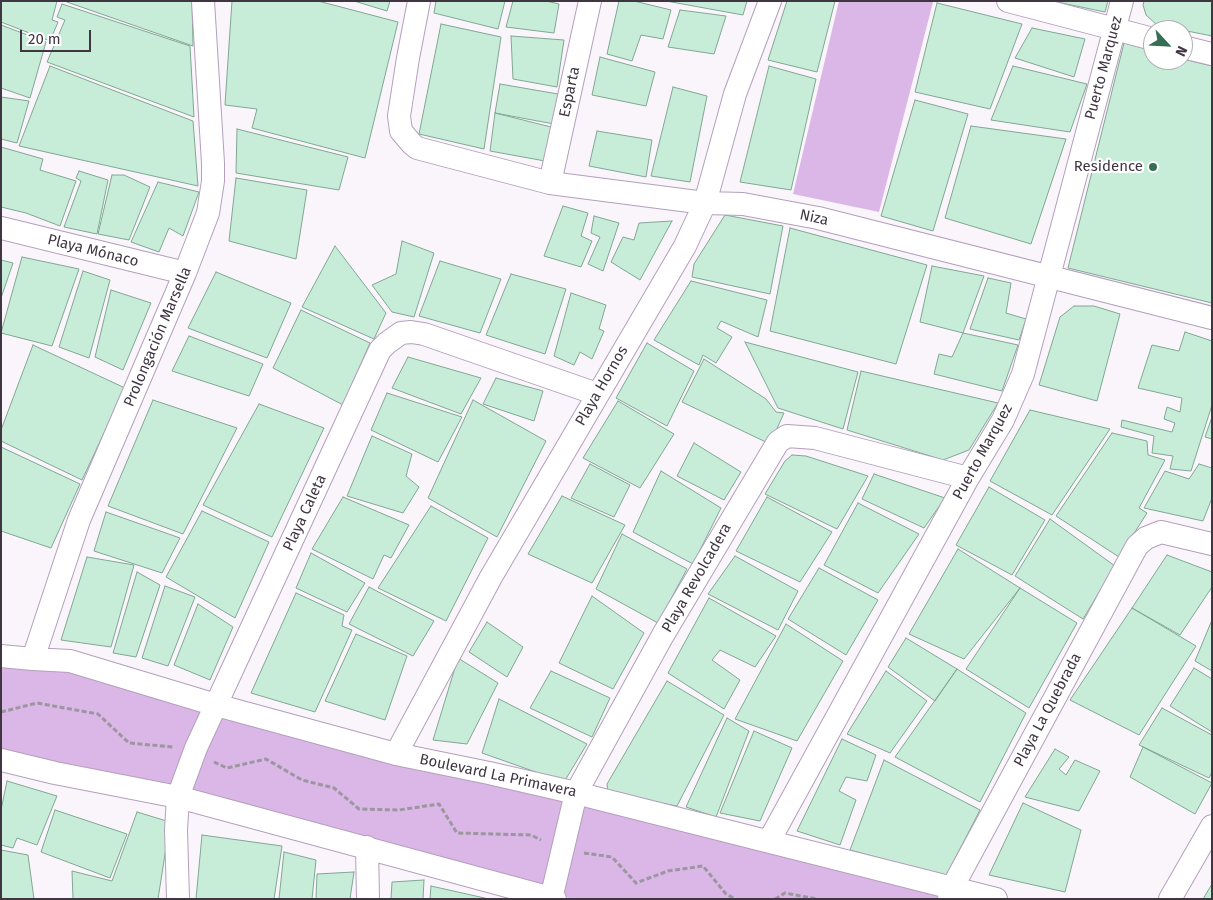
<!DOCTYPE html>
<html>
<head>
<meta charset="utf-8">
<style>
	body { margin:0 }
	#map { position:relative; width:1213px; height:900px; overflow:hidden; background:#f9f5fb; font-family:"Fira Sans",sans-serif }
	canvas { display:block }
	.frame { position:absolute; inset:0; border:2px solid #3f3642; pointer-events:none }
	.north { position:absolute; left:1143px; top:20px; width:50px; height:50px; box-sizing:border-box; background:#fff; border:1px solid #b2afb3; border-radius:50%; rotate:115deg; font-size:14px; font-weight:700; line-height:20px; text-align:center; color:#3f3642 }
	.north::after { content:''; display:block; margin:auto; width:18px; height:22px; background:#366e55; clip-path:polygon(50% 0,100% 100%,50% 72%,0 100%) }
	.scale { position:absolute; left:20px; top:30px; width:71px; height:22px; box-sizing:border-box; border:2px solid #3f3642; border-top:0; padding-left:6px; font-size:15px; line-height:18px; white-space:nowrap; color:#3f3642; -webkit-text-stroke:4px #fff; paint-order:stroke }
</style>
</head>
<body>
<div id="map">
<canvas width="1213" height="900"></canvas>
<div class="frame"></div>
<div class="north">N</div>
<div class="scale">20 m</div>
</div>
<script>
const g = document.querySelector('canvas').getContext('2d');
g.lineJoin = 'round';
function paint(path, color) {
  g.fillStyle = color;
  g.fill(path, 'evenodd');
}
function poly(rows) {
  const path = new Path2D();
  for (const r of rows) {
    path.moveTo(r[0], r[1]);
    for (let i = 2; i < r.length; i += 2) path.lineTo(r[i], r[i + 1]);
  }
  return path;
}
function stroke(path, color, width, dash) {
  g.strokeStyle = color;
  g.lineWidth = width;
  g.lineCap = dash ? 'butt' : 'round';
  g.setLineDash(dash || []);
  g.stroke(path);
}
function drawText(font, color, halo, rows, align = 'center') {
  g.font = font + ' "Fira Sans",sans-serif';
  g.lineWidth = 4.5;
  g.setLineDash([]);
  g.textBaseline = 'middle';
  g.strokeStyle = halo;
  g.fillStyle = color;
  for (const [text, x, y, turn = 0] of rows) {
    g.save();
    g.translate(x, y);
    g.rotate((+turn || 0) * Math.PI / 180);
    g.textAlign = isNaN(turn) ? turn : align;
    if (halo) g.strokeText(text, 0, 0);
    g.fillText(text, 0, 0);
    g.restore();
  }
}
const green = poly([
	[839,1,933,2,879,212,793,194],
	[1,656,13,657,975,899,573,899,1,753]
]);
const building = poly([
	[1,1,57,1,52,20,58,22,50,41,1,22,1,1],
	[64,1,192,1,193,46,64,1],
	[232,1,318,1,398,22,365,158,252,128,257,109,225,105,232,1],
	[354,1,390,1,387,11,354,1],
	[436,1,505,1,498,29,434,13,436,1],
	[513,1,546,1,559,4,554,33,506,27,513,1],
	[619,1,634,1,671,10,663,39,641,35,632,61,607,54,619,1],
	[666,1,747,1,743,15,666,1],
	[787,1,835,1,817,72,768,60,787,1],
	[1052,1,1108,1,1105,12,1052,1],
	[1144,1,1212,1,1212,36,1157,25,1146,15,1143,5,1144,1],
	[937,3,1022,24,990,109,915,92,937,3],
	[62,4,190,46,194,117,47,62,65,20,57,17,62,4],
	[680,10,726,16,714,54,668,47,680,10],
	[441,24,501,37,484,149,419,134,441,24],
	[1,25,46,42,30,98,1,88,1,25],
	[1032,28,1085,39,1074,77,1015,58,1032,28],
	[511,36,564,40,557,87,513,79,511,36],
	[1124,43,1153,51,1153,60,1183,60,1183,59,1212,66,1212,303,1068,268,1124,43],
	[600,57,655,72,646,106,592,95,600,57],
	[50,66,193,121,198,186,19,146,50,66],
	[769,66,816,79,791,190,740,182,769,66],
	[1013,66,1087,84,1070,132,991,120,1013,66],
	[500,84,558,94,554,124,495,113,500,84],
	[673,87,707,96,690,182,651,176,673,87],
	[1,97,29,101,17,143,1,139,1,97],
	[915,100,968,114,933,231,881,216,915,100],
	[495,113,555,128,545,161,490,151,495,113],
	[971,126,1066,139,1031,244,945,218,971,126],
	[237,129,348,157,339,190,236,173,237,129],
	[597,131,652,140,646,177,589,166,597,131],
	[1,147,43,159,40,170,76,181,60,226,26,213,1,207,1,147],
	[79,171,108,180,97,234,64,227,81,181,76,178,79,171],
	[112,175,124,175,150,187,129,240,98,234,112,175],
	[236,178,307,190,296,259,229,241,236,178],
	[158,182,199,192,183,236,169,228,159,252,131,242,158,182],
	[563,206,588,213,581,236,592,241,581,267,544,256,563,206],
	[725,215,783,226,770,294,692,277,694,264,725,215],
	[594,216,619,223,603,271,588,264,600,237,591,233,594,216],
	[672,221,640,280,611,262,623,237,634,240,639,223,672,221],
	[790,228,927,265,896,364,770,331,790,228],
	[402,241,434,253,414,317,392,312,372,285,396,274,402,241],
	[335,246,386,313,374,339,302,307,335,246],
	[22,257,79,269,52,346,1,333,22,257],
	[1,260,13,263,1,298,1,260],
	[440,261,501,279,480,333,419,316,440,261],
	[932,266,984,276,963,333,920,322,932,266],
	[83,271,110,280,89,358,59,347,83,271],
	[216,272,291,303,267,358,188,328,216,272],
	[511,274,566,289,545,354,486,335,511,274],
	[988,278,1011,283,1006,313,1026,319,1019,340,970,329,988,278],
	[691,281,767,300,758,337,721,321,717,328,732,337,716,363,703,355,699,365,654,340,691,281],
	[111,290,151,303,123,370,95,357,111,290],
	[571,293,606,305,599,329,604,331,592,359,580,352,574,365,554,356,571,293],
	[1074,306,1094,306,1120,314,1097,401,1039,385,1060,317,1074,306],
	[301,310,370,343,343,405,273,368,301,310],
	[1185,332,1212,341,1212,405,1191,471,1170,469,1173,456,1152,453,1154,436,1121,427,1122,420,1172,432,1175,423,1164,419,1167,407,1180,412,1182,398,1138,388,1152,345,1179,351,1185,332],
	[963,333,1018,345,1002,391,934,374,939,354,952,357,963,333],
	[189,336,263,364,249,396,172,371,189,336],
	[745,342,858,372,843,429,778,408,745,342],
	[647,343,694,371,667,426,616,398,647,343],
	[33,345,125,388,82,480,1,441,1,430,33,345],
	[408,357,481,378,461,414,392,388,408,357],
	[704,359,766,399,776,412,784,413,770,444,682,402,704,359],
	[861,371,998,403,969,450,943,460,847,430,861,371],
	[496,378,543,391,534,421,483,404,496,378],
	[387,393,462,417,438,462,371,430,387,393],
	[153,400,237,428,183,534,108,506,153,400],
	[473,400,546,441,497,537,428,498,473,400],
	[618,401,674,434,640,488,583,458,618,401],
	[259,404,324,428,272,537,203,505,259,404],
	[1030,410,1110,429,1052,515,990,481,1030,410],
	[1212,417,1212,439,1205,437,1212,417],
	[1112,433,1147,441,1148,455,1165,460,1139,508,1147,513,1119,557,1056,516,1112,433],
	[372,436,412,454,406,476,419,487,403,513,347,496,372,436],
	[694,443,741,472,724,500,677,476,694,443],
	[1,447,80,484,51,548,1,531,1,447],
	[792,455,806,456,868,476,837,529,765,494,785,461,792,455],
	[590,464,630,485,614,517,571,498,590,464],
	[1199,464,1212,468,1212,498,1203,521,1144,508,1165,471,1189,479,1199,464],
	[661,471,721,508,693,564,633,532,661,471],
	[874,474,945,498,924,528,862,499,874,474],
	[989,487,1045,520,1012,575,956,545,989,487],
	[562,496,625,525,592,583,528,554,562,496],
	[343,497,409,525,391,558,384,555,373,579,312,549,343,497],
	[767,497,832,532,800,582,736,551,767,497],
	[858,503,919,534,878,593,824,565,858,503],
	[431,506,488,538,446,621,378,588,431,506],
	[202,511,269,542,235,618,166,577,202,511],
	[106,512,180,538,162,573,94,551,106,512],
	[1050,519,1115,566,1083,619,1015,576,1050,519],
	[622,534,687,569,658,623,596,589,622,534],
	[958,549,1020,588,964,659,909,634,958,549],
	[311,553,365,583,347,612,296,588,311,553],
	[1167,555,1212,572,1212,587,1180,635,1132,608,1167,555],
	[735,556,798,591,778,630,708,594,735,556],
	[87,557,134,565,111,647,61,640,87,557],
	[819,568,878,600,846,655,788,619,819,568],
	[137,572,160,585,136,657,113,653,137,572],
	[165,586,195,597,168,666,142,658,165,586],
	[369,587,434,621,413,656,349,624,369,587],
	[1020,588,1077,623,1029,708,966,669,1020,588],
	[296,593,344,615,342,626,352,630,315,712,251,693,296,593],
	[592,596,644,633,613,689,559,663,592,596],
	[709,598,776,636,755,667,720,650,712,660,740,680,724,709,668,673,709,598],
	[198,604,233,627,210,680,174,665,198,604],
	[1132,608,1196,646,1139,735,1070,700,1132,608],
	[1212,620,1212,671,1195,661,1212,620],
	[487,622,523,647,507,677,469,652,487,622],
	[786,624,843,661,797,741,735,719,786,624],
	[356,634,407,656,385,720,325,701,356,634],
	[906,638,957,669,935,701,888,667,906,638],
	[458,658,498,683,467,744,433,740,458,658],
	[1194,668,1212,679,1212,732,1170,706,1194,668],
	[957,669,1026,713,980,802,895,757,957,669],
	[551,671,610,698,592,737,530,708,551,671],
	[886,671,927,701,890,753,847,734,886,671],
	[667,681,724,715,677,806,612,794,608,792,607,784,667,681],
	[499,699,587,744,564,782,482,753,499,699],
	[1162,708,1212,735,1212,772,1209,778,1139,745,1162,708],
	[727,718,749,731,716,817,686,807,727,718],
	[754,731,792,748,760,821,720,813,754,731],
	[842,739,876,755,867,781,846,777,839,791,856,800,840,845,797,831,842,739],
	[1143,747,1212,783,1195,814,1130,777,1143,747],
	[1055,749,1069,757,1059,769,1066,775,1075,760,1100,771,1079,811,1025,797,1055,749],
	[884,760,980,810,946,876,850,850,884,760],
	[7,781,57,796,37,845,17,838,13,848,1,845,1,810,7,781],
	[1023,803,1081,830,1065,892,989,875,1023,803],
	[55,810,127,834,110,878,41,852,55,810],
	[137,812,170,822,158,899,73,899,72,871,112,881,137,812],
	[202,835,282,846,274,899,196,899,202,835],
	[1,850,28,855,34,899,1,899,1,850],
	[284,852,316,860,312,899,279,899,284,852],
	[354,872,350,899,316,899,317,874,354,872],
	[424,880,423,899,391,899,392,882,424,880],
	[1212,884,1212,899,1203,899,1212,884],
	[431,886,489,899,430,899,431,886]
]);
const path = poly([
	[1,712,37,703,98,714,129,743,173,747],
	[214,762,227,768,266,759,302,780,334,788,359,809,399,810,439,804,457,833,531,835,541,840],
	[584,853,612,857,636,883,668,871,703,866,726,894,735,899],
	[775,899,785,893,817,899]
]);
const minor = poly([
	[419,1,408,58,399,116,401,131,412,144,417,148,550,183,705,203,743,204,818,218,1212,318],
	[1008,1,1153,39],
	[1183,47,1212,54],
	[550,183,590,1],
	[1,228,185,273],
	[1,656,33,659,70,661,216,705,396,754,489,773,576,793,996,899],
	[33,659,79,520,185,273,208,213,213,181,213,163,203,1],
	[396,754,491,577,685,246,705,203,735,94,770,1],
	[1,760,55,773,178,797,555,899],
	[769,841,968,478,1003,420,1023,374,1122,1],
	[367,847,368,899],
	[178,899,176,830,178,797,196,748,380,350,387,343,401,333,411,332,424,334,597,394],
	[551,899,576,793,663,635,778,442,787,436,815,438,968,478],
	[949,899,952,888,1137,546,1146,538,1161,532,1212,544],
	[1170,899,1212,826]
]);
const markers = [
	[1153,167,5,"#366e55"]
];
const streetNames = [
	["Puerto Marquez",1104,68,-75],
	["Esparta",570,92,-78],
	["Niza",814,218,12],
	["Playa Mónaco",93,251,14],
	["Prolongación Marsella",158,337,-67],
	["Playa Hornos",602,386,-60],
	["Puerto Marquez",983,452,-61],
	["Playa Caleta",305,513,-65],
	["Playa Revolcadera",697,578,-60],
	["Playa La Quebrada",1048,710,-62],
	["Boulevard La Primavera",498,776,12]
];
const poiNames = [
	["Residence",1143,167]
];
paint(green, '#dab7e7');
paint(building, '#c7edd9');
stroke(building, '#82a694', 1);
stroke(minor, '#b49fbc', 24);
stroke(path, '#9c969f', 3, [5, 2.5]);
stroke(minor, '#fff', 22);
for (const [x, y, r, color] of markers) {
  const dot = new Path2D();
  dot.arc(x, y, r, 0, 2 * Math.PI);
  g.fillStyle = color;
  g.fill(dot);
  stroke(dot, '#fff', 2);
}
drawText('15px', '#3f3642', '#fff', streetNames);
drawText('15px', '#3f3642', '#fff', poiNames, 'right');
</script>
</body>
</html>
